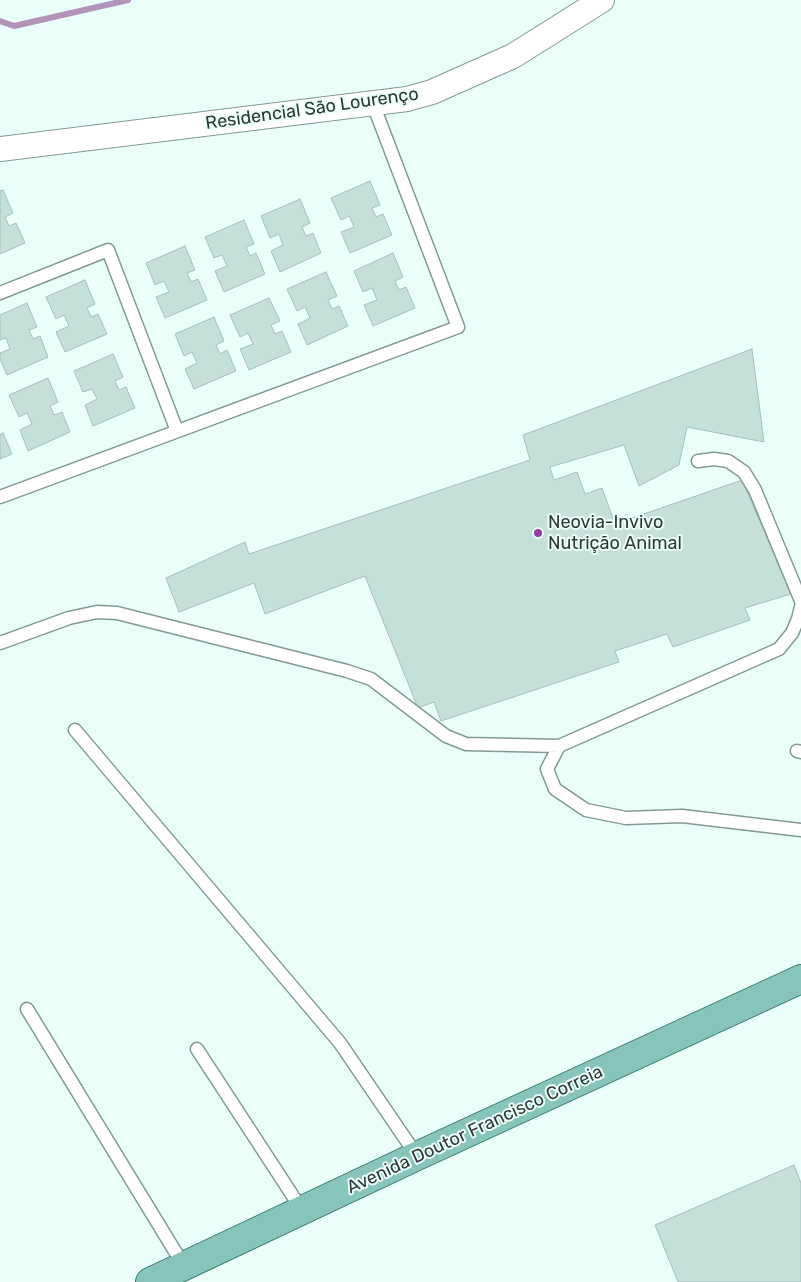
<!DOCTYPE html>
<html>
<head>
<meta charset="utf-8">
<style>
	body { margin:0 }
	canvas { display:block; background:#eafffa }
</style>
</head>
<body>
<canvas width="801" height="1282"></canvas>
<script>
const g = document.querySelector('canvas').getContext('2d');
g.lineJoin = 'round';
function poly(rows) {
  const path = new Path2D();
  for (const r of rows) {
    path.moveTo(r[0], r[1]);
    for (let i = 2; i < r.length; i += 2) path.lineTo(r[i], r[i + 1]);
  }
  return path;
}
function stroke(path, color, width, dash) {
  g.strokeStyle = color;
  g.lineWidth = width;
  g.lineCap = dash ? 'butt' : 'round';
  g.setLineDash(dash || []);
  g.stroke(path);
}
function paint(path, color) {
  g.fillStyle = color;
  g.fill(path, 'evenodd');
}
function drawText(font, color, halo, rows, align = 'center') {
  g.font = font + ' Rubik,sans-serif';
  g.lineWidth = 4;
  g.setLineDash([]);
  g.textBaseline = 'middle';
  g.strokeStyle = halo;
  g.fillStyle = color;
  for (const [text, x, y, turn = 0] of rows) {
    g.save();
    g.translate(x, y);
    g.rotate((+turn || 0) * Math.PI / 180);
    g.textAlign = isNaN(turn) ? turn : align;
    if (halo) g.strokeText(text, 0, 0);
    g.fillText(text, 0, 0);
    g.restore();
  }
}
const stream = poly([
	[0,21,14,26,128,0]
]);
const building = poly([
	[370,181,380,205,372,208,376,217,383,214,392,235,350,253,341,232,354,227,349,216,341,220,331,198,370,181],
	[3,190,13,213,5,217,9,226,16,223,25,243,0,254,0,191,3,190],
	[300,199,310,223,302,227,306,236,313,233,321,253,280,272,271,251,283,245,279,234,270,238,261,216,300,199],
	[244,220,254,244,246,247,250,256,256,253,265,274,224,292,215,271,227,266,222,255,214,258,205,237,244,220],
	[185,246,195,270,187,273,191,282,198,279,207,300,165,318,156,297,169,292,164,281,155,285,146,263,185,246],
	[393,253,403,277,395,281,399,290,406,287,415,308,373,326,364,305,377,300,372,288,363,292,354,271,393,253],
	[326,272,337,296,328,300,332,309,339,306,348,326,307,345,298,324,310,318,305,307,297,311,287,289,326,272],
	[85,280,95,304,87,308,91,317,98,314,107,334,65,352,56,332,69,326,64,315,56,319,46,297,85,280],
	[269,298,280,321,271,325,275,334,282,331,291,352,249,370,240,349,253,344,248,333,240,337,230,315,269,298],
	[27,303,37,327,29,330,33,339,40,336,48,357,7,375,0,359,0,353,10,349,6,338,0,340,0,315,27,303],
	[214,317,224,341,216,345,220,354,227,350,236,371,194,389,185,369,197,363,192,352,184,356,175,334,214,317],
	[752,349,764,442,687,427,679,465,639,486,624,445,550,467,554,480,577,472,585,494,602,488,615,524,742,480,791,594,745,608,750,620,673,647,667,634,615,651,619,662,441,721,434,702,418,708,365,576,265,614,254,583,179,612,166,578,245,542,249,554,530,460,523,435,752,349],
	[113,354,123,377,115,381,119,390,126,387,135,408,93,426,85,405,97,399,92,389,83,392,74,371,113,354],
	[48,378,58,402,50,406,54,415,62,412,70,432,28,451,20,430,32,424,27,413,19,417,9,395,48,378],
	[3,433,12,454,0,459,0,435,3,433],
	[794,1165,801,1183,801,1282,678,1282,655,1225,794,1165]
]);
const service = poly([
	[0,293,108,250,177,431],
	[698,461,714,459,728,461,744,472,755,490,801,601],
	[0,497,458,327,373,104],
	[801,607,798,619,792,633,779,649,559,746,547,769,555,789,586,810,626,818,682,816,801,830],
	[0,643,69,618,97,612,117,613,347,671,371,679,446,736,466,744,559,746],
	[75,730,340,1043,417,1156],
	[797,751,801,752],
	[27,1009,184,1266],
	[197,1049,302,1210]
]);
const minor = poly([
	[0,149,407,99,432,92,513,56,602,0]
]);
const primary = poly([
	[150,1282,417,1156,801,979]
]);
const markers = [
	[538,533,5,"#933daa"]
];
const streetNames = [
	["Residencial São Lourenço",312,109,-8],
	["Avenida Doutor Francisco Correia",475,1130,-25]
];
const poiNames = [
	["Neovia-Invivo",548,523],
	["Nutrição Animal",548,544]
];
stroke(stream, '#b293ba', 6);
paint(building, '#c5dfd9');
stroke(building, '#a6bfba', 1);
stroke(service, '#829a95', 15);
stroke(minor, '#829a95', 26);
stroke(primary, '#347a6f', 30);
stroke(service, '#fff', 12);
stroke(minor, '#fff', 24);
stroke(primary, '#87c5bb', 28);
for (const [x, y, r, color] of markers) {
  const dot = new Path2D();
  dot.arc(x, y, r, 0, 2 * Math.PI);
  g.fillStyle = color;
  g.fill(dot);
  stroke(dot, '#eafffa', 2);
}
drawText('18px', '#2e3836', '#eafffa', streetNames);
drawText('18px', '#2e3836', '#eafffa', poiNames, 'left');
</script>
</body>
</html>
